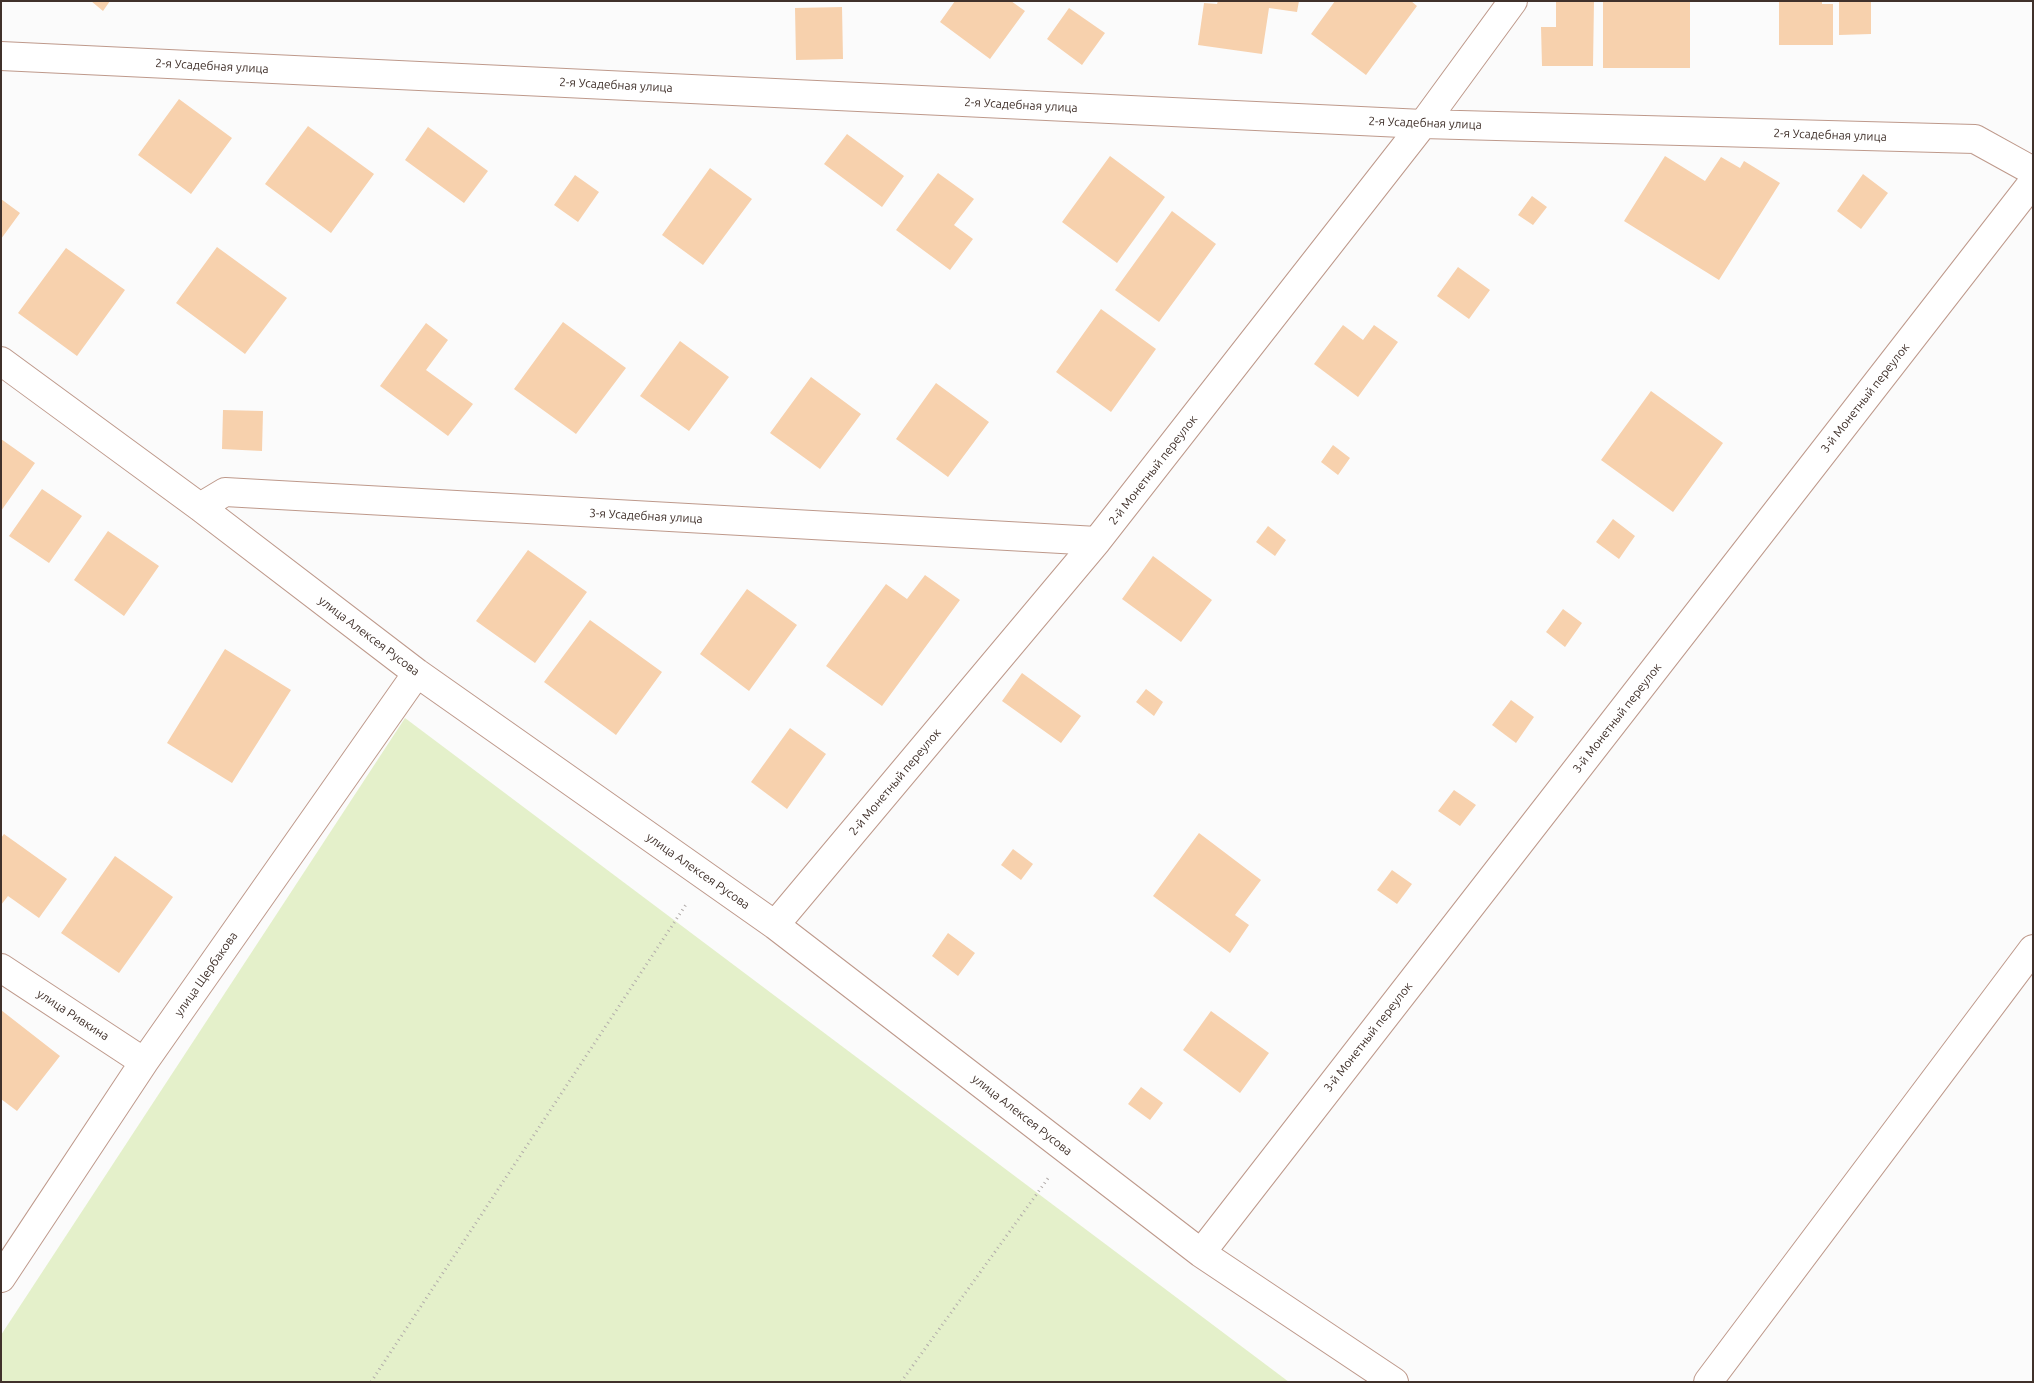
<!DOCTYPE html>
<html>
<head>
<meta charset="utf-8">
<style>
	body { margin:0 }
	#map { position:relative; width:2034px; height:1383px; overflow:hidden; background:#fbfbfb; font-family:Ubuntu,sans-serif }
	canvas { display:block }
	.frame { position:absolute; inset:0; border:2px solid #40312b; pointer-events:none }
</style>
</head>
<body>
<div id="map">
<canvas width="2034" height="1383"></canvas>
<div class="frame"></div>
</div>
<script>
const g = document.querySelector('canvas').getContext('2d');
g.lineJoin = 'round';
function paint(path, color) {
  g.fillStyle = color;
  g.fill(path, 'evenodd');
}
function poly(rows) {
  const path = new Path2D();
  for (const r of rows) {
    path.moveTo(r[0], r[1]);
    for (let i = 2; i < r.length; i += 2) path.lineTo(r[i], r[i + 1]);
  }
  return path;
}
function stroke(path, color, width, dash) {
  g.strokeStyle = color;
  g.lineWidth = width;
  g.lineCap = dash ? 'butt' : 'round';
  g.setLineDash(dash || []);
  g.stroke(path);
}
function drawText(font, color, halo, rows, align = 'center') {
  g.font = font + ' Ubuntu,sans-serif';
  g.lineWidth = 4;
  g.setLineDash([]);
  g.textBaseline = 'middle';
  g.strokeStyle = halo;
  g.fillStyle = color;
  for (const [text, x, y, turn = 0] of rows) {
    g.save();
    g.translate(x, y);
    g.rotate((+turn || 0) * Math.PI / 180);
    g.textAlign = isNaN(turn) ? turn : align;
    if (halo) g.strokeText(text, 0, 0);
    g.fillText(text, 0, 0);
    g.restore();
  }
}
const green = poly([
	[405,718,1289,1382,1,1382,1,1335]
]);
const building = poly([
	[91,1,110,1,103,11],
	[955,1,1011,1,1025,11,990,59,940,22],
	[1218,1,1299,1,1297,12,1269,8,1262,54,1198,45,1204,3,1217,4],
	[1335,1,1411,1,1417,6,1366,75,1311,34],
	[1556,1,1594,1,1593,66,1542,66,1541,27,1556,27],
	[1603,1,1690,1,1690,68,1603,68],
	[1779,1,1822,1,1822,4,1833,4,1833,45,1779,45],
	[1839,1,1871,1,1871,34,1839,35],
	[842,7,843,59,796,60,795,8],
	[1069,8,1105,33,1082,65,1047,39],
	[179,99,232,138,191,194,138,155],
	[308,126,374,174,331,233,265,184],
	[428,127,488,171,464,203,405,160],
	[847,134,904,176,882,207,824,164],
	[1110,156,1165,197,1117,263,1062,222],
	[1665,156,1705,181,1721,157,1740,168,1744,161,1780,183,1719,280,1624,221],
	[710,168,752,199,703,265,662,235],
	[938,173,974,199,954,225,973,239,950,270,896,230],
	[1863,174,1888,193,1861,229,1837,211],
	[575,175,599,192,578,222,554,205],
	[1532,196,1547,207,1533,225,1518,215],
	[1,199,20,213,1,239],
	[1172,211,1216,244,1159,322,1115,290],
	[217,247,287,298,245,354,176,303],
	[66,248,125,290,77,356,18,313],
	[1458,267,1490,290,1469,319,1437,296],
	[1101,309,1156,349,1111,412,1056,372],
	[563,322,626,368,576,434,514,389],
	[426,323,448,340,426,370,473,404,448,436,380,386],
	[1343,325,1363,340,1374,325,1398,342,1358,397,1314,364],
	[680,341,729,377,689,431,640,396],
	[811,377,861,414,820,469,770,433],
	[936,383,989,422,948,477,896,439],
	[1651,391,1723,443,1673,512,1601,460],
	[223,410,263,411,262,451,222,449],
	[1,439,35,463,1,511],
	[1333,445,1350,458,1338,475,1321,462],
	[42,489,82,516,49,563,9,536],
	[1613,519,1635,536,1619,559,1596,542],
	[1268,526,1286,540,1275,556,1256,542],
	[108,531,159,566,124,616,74,580],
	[528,550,587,592,535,663,476,621],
	[1153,556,1212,600,1181,642,1122,599],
	[925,575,960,600,882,706,826,666,886,584,907,599],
	[747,589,797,625,749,691,700,654],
	[1563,609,1582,623,1565,647,1546,632],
	[590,620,662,672,616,735,544,682],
	[225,649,291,690,232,783,167,743],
	[1022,673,1081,716,1061,743,1002,701],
	[1146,689,1163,702,1154,716,1136,702],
	[1511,700,1534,717,1516,743,1492,725],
	[790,728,826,754,787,809,751,782],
	[1454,790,1476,805,1460,826,1438,811],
	[1199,833,1261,880,1235,915,1249,925,1230,953,1153,896],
	[4,834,67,879,39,918,8,896,1,905,1,838],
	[1013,849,1033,864,1021,880,1001,865],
	[115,856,173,897,119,973,61,933],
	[1392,870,1412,884,1397,904,1377,890],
	[948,933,975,953,958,976,932,956],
	[1,1010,60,1056,17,1111,1,1099],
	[1211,1011,1269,1053,1240,1093,1183,1050],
	[1141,1087,1163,1103,1150,1120,1128,1104]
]);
const path = poly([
	[371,1382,687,903],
	[901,1382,1049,1177]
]);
const street = poly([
	[1,56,1423,124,1975,139,2033,171],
	[1,361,200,507,417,673,775,925,1201,1253,1394,1382],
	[200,507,225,492,1097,541],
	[775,925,1097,541,1423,124,1513,1],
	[1,968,144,1062],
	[1201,1253,2033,182],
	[1,1278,144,1062,417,673],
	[1708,1382,2033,949]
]);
const streetNames = [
	["2-я Усадебная улица",212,66,3],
	["2-я Усадебная улица",616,85,3],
	["2-я Усадебная улица",1021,105,3],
	["2-я Усадебная улица",1425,123,2],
	["2-я Усадебная улица",1830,135,2],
	["3-й Монетный переулок",1865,398,-52],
	["2-й Монетный переулок",1153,470,-52],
	["3-я Усадебная улица",646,516,3],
	["улица Алексея Русова",369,636,37],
	["3-й Монетный переулок",1617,718,-52],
	["2-й Монетный переулок",895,782,-50],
	["улица Алексея Русова",698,871,35],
	["улица Щербакова",206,974,-55],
	["улица Ривкина",73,1015,33],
	["3-й Монетный переулок",1368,1037,-52],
	["улица Алексея Русова",1022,1115,38]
];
paint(green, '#e4f0ca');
paint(building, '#f7d1ad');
stroke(street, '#be998b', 30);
stroke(path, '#b2acaa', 3, [1, 4]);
stroke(street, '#fff', 28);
drawText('12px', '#40312b', '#fff', streetNames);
</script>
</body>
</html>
